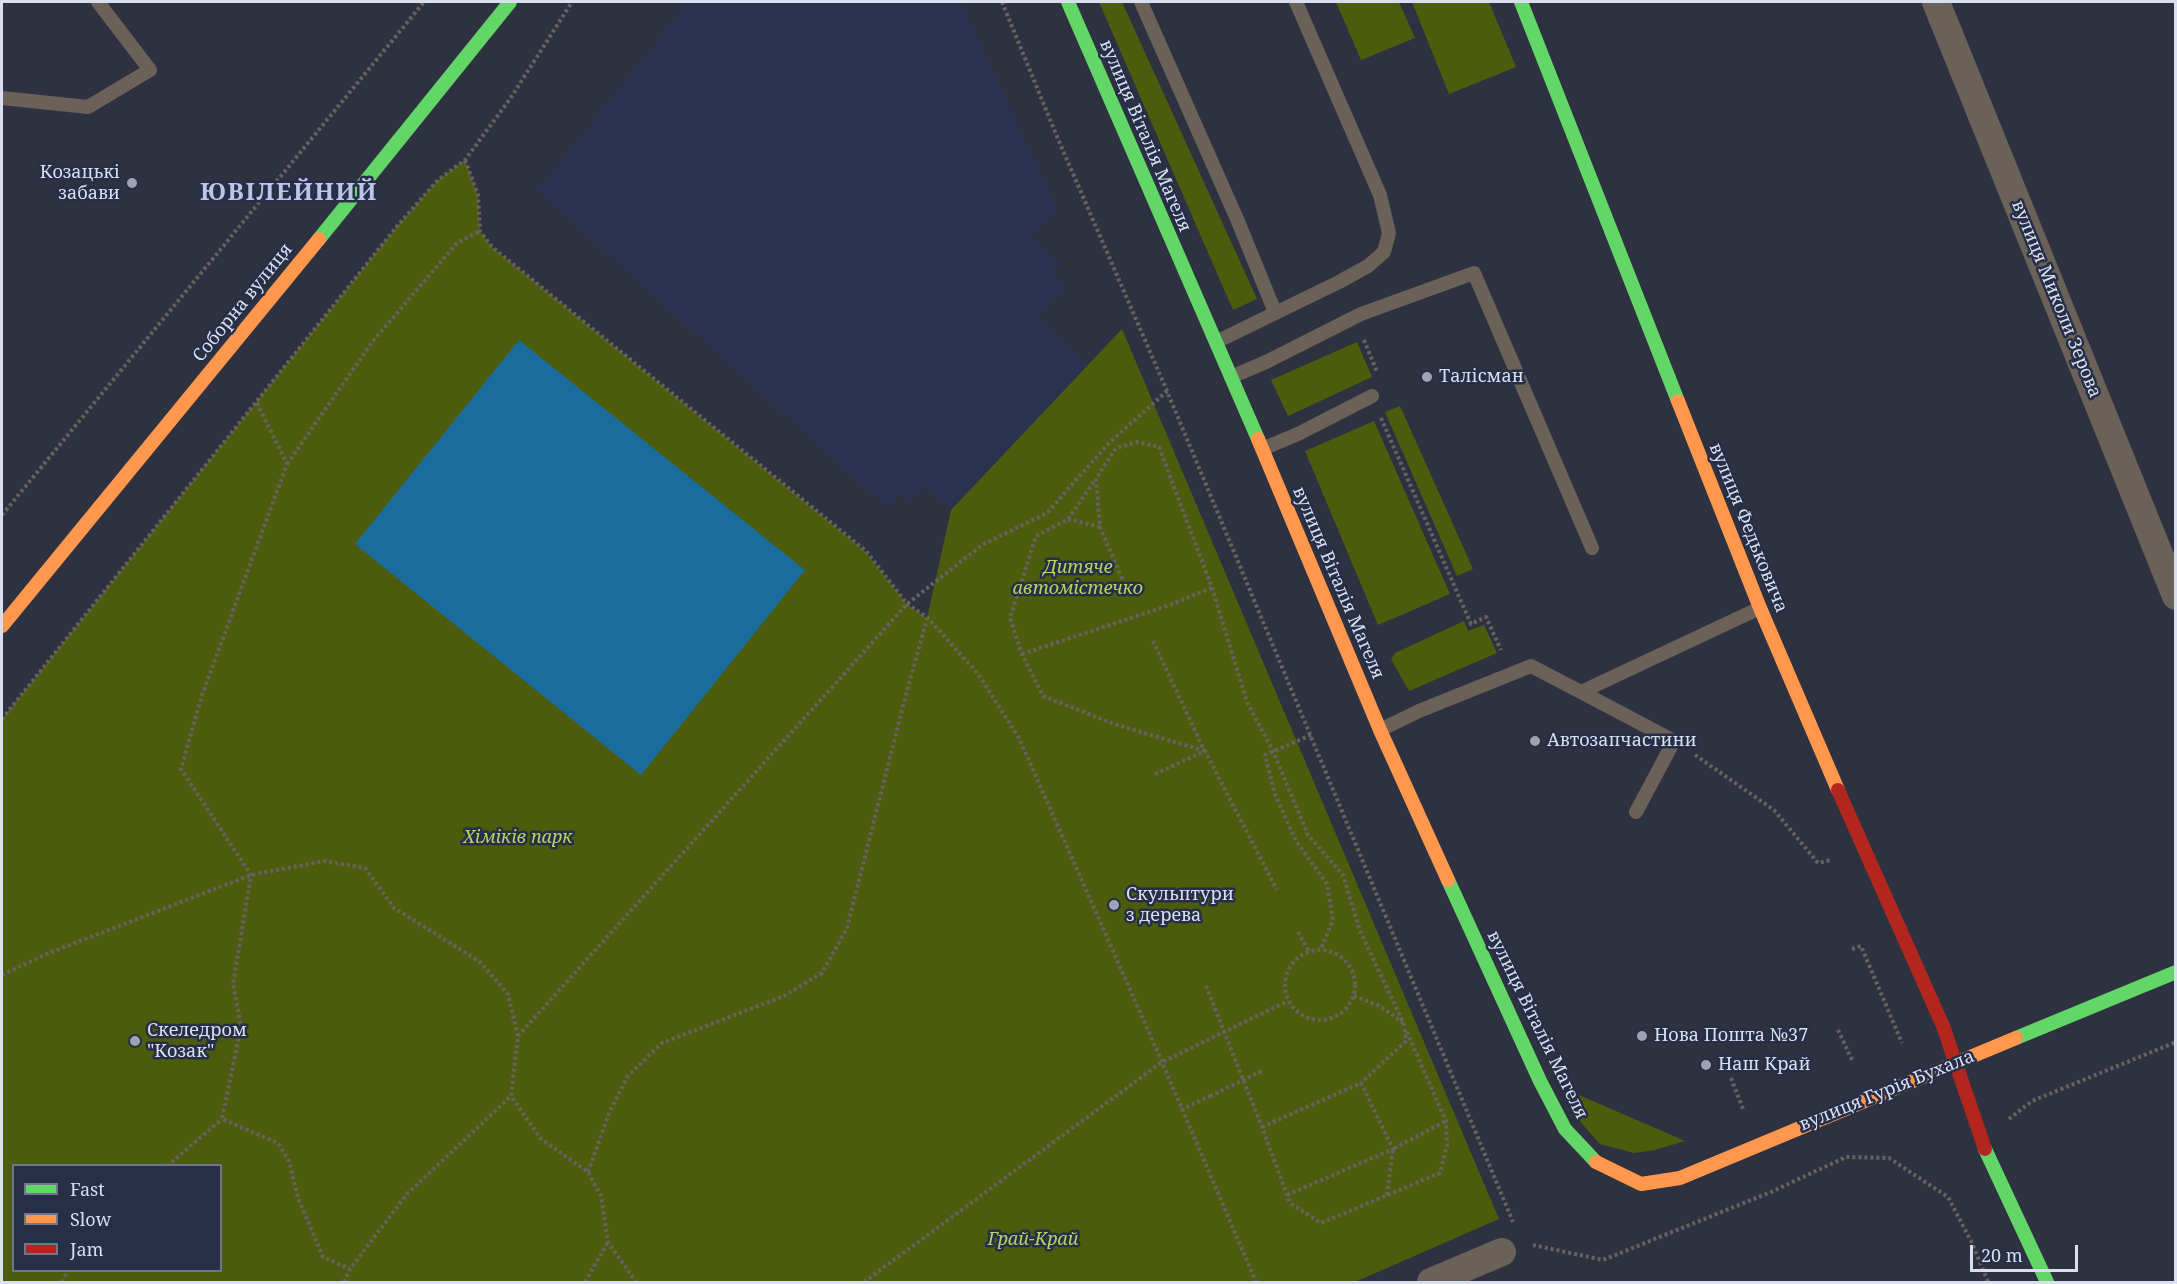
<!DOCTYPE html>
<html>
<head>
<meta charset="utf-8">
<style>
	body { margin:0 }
	#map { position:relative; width:2177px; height:1284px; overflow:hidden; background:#2e3240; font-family:"Noto Serif",serif }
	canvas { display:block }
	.frame { position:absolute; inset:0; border:3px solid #dadff0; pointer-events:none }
	.legend { position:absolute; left:12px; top:1164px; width:210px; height:108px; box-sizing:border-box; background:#272e47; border:2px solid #6f758b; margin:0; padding:8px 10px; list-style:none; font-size:18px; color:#dadff0 }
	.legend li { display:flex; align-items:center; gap:12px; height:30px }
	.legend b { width:30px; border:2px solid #6f758b }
	.scale { position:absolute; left:1970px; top:1245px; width:108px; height:27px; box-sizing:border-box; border:3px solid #dadff0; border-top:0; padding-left:8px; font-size:18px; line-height:21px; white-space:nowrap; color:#dadff0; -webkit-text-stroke:4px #272e47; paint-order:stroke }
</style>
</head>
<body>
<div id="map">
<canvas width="2177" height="1284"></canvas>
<div class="frame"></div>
<ul class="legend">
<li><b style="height:8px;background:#63d668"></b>Fast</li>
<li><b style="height:8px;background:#ff974d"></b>Slow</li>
<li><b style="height:8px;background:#b3261e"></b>Jam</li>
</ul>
<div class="scale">20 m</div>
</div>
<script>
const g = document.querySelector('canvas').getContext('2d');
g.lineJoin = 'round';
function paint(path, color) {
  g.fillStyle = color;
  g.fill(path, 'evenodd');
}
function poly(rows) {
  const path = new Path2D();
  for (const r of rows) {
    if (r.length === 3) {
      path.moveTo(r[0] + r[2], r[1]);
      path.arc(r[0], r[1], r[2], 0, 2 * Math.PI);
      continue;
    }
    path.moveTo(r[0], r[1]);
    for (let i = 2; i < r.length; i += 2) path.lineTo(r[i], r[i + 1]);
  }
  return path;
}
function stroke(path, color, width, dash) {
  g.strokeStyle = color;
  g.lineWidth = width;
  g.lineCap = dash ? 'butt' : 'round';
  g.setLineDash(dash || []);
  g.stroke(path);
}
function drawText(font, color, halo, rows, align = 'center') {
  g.font = font + ' "Noto Serif",serif';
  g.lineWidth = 5;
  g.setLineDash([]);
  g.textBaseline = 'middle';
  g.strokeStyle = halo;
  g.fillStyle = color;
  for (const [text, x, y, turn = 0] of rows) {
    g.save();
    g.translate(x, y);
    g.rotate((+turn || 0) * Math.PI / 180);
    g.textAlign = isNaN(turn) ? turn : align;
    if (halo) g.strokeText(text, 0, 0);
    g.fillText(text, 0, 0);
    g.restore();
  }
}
const built = poly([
	[687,2,961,2,1058,210,1031,236,1061,264,1052,273,1066,286,1038,317,1088,365,951,510,926,487,911,502,901,493,887,508,537,190]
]);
const green = poly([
	[1099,2,1122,2,1257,299,1233,310],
	[1336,2,1399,2,1415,38,1361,60],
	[1412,2,1489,2,1516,67,1449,94],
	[465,160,478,195,480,231,492,247,865,551,907,604,927,618,951,510,1122,329,1499,1219,1355,1282,2,1282,2,719,398,225,438,180],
	[14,1166,220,1166,220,1270,14,1270],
	[1357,342,1372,377,1288,416,1271,380],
	[1400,406,1473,569,1457,576,1385,412],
	[1374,421,1450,594,1378,625,1305,451],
	[1464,621,1468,631,1484,625,1497,653,1409,691,1391,659,1395,653],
	[1579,1095,1685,1141,1655,1150,1634,1153,1600,1144,1570,1110]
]);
const water = poly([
	[519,340,805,570,641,775,355,544]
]);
const path = poly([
	[1002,2,1058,139,1167,391,1513,1222],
	[465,160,478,195,480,231,492,247,866,551,907,604,928,618,978,674,1019,738,1162,1062,1256,1282],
	[1364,340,1377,372],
	[257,403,287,464,202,695,181,769,251,875,233,984,241,1026,222,1119,278,1143,289,1161,298,1198,323,1257,350,1269],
	[1381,418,1471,624,1486,617,1501,650],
	[287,464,373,341,457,243,480,231],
	[2,515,424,2],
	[1068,519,1095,480],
	[1100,527,1068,519,1036,536,1010,618,1022,654,1043,696,1114,724,1205,751],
	[1127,590,1100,527,1096,479,1116,448,1137,442,1159,447,1212,588,1247,702,1273,751,1308,835,1343,875,1360,931,1404,1024,1406,1041,1361,1083],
	[1153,641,1204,750],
	[1022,654,1167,606,1212,588],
	[2,719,398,225,438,180,465,160,510,99,572,2],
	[1311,735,1265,755,1275,794,1296,841,1327,884,1333,920,1321,949],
	[1695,755,1774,810,1818,863,1831,860],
	[1155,774,1205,751,1277,890],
	[1298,932,1309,951],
	[1852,949,1861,946,1902,1043],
	[1320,985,35],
	[2,975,44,955,251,875,324,861,365,868,394,908,479,961,508,994,518,1036,511,1096,541,1139,588,1172,601,1196,608,1242,636,1282],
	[1206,986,1262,1127,1287,1195,1290,1203,1321,1223,1440,1173,1447,1145,1446,1121,1406,1030],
	[1354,996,1380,1006,1403,1023],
	[1838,1030,1852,1060],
	[518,1036,907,604,982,545,1047,513,1108,444,1167,391],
	[1731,1078,1743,1109],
	[1181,1110,1210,1096],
	[2009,1119,2032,1101,2176,1042],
	[1262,1127,1361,1083,1393,1149,1287,1195],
	[167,1166,222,1119],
	[588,1172,610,1111,628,1076,662,1043,784,996,822,973,847,928,906,694,927,619],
	[1387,1195,1393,1149,1446,1121],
	[1533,1245,1603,1260,1771,1192,1846,1157,1889,1158,1948,1197,1972,1243,1988,1282],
	[62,1282,68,1270],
	[344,1282,350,1269,407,1194,511,1096],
	[585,1282,608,1242],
	[864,1282,1162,1062,1288,1001]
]);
const lane = poly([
	[1141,2,1237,219,1275,312],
	[2,98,88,107,150,70,98,2],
	[1216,342,1339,282,1368,266,1384,252,1389,233,1380,195,1296,2],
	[1231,377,1266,362,1361,314,1474,273,1592,548],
	[1262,449,1298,434,1372,396],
	[1581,692,1674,741,1636,812],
	[1380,730,1419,711,1531,666,1581,692,1760,608]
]);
const street = poly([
	[1936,2,2176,596],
	[1431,1282,1502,1252]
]);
const fast = poly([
	[1068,2,1258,439],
	[1521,2,1678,401],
	[319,239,510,2],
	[1448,880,1540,1081,1565,1129,1596,1162],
	[2016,1038,2176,972],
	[1985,1149,2047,1282]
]);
const slow = poly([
	[1678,401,1760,608,1838,790],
	[1258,439,1380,730,1448,880],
	[2,626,319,239],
	[1596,1162,1641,1184,1680,1178,2016,1038]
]);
const jam = poly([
	[1838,790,1943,1026,1985,1149]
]);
const pathBridge = poly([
	[1210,1096,1264,1070]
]);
const markers = [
	[132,183,6,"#9ea2b2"],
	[1427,377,6,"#9ea2b2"],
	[1535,741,6,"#9ea2b2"],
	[1114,905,6,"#9ea2b2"],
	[1642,1036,6,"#9ea2b2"],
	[135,1041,6,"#9ea2b2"],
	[1706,1065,6,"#9ea2b2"]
];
const streetNames = [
	["вулиця Віталія Магеля",1145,136,67],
	["вулиця Миколи Зерова",2056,299,68],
	["Соборна вулиця",243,303,-51],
	["вулиця Федьковича",1748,528,68],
	["вулиця Віталія Магеля",1338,583,67],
	["вулиця Віталія Магеля",1537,1025,64],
	["вулиця Гурія Бухала",1887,1091,-22]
];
const poiNames = [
	["Козацькі",120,173,"right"],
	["забави",120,194,"right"],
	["Талісман",1439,377],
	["Автозапчастини",1547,741],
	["Скульптури",1126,895],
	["з дерева",1126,916],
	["Скеледром",147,1031],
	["\"Козак\"",147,1052],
	["Нова Пошта №37",1654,1036],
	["Наш Край",1718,1065]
];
const parkNames = [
	["Дитяче",1078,568],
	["автомістечко",1078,589],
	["Хіміків парк",518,838],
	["Грай-Край",1033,1240]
];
const districtNames = [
	["ЮВІЛЕЙНИЙ",289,193]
];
paint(built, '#2b3250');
paint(green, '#4c5c0c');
paint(water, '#196c9b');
stroke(path, '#67625f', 4, [3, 3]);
stroke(lane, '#6a6159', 14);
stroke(street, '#6a6159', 28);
stroke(fast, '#63d668', 14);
stroke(slow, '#ff974d', 14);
stroke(jam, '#b3261e', 14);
stroke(pathBridge, '#67625f', 4, [3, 3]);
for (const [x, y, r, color] of markers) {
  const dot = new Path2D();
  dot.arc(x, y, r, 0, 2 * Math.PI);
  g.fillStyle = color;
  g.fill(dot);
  stroke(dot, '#272e47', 2);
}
drawText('18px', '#dadff0', '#272e47', streetNames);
drawText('18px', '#dadff0', '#272e47', poiNames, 'left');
drawText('italic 18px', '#b8d363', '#272e47', parkNames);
g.letterSpacing = '1.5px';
drawText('bold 24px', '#bcc6e7', '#272e47', districtNames);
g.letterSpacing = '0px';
</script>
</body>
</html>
